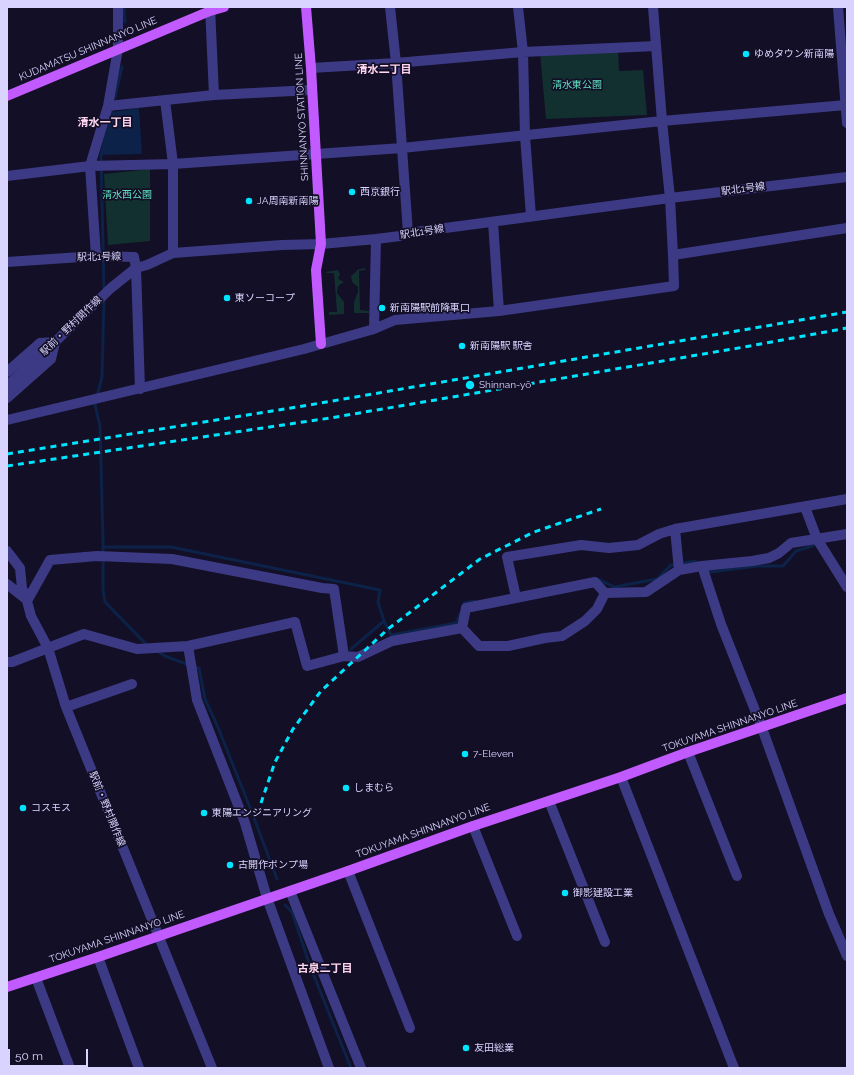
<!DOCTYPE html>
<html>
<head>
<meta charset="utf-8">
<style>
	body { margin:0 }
	#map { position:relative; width:854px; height:1075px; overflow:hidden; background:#130f26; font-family:Raleway,sans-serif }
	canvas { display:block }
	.frame { position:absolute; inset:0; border:8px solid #d9d4ff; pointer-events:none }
	.scale { position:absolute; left:8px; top:1049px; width:80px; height:18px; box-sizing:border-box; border:2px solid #d9d4ff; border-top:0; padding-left:5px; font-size:12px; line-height:14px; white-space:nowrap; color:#d9d4ff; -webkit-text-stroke:3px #130f26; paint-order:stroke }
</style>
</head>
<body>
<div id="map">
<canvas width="854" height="1075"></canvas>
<div class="frame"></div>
<div class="scale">50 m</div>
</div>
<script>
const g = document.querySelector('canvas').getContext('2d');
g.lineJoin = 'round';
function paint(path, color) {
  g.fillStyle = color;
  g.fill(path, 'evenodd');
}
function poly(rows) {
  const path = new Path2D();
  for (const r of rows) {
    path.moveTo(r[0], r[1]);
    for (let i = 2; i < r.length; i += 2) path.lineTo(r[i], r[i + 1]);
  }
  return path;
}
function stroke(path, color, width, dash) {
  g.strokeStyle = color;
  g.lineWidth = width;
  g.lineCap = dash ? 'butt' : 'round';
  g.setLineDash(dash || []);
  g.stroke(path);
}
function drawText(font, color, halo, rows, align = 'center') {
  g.font = font + ' Raleway,"Noto Sans JP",sans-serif';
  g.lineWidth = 3.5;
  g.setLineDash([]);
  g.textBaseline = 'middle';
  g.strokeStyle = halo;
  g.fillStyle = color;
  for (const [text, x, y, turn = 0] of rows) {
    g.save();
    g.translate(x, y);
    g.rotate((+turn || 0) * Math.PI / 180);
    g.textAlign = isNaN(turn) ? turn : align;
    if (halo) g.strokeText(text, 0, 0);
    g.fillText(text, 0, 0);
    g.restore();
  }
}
const green = poly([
	[618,49,619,71,643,70,647,115,546,119,540,53],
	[150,169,150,241,108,245,104,174],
	[365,268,365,270,359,271,360,310,369,311,369,313,354,313,354,302,358,292,358,287,352,282,351,276,356,272,357,270],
	[338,270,340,275,338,278,340,280,344,282,338,286,337,293,344,302,344,314,329,315,329,312,337,312,334,273,327,273,326,272]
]);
const water = poly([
	[139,108,142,154,101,155,112,112]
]);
const stream = poly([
	[124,7,125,22],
	[115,98,122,67],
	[104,290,101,155,112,110],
	[97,396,102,377,104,298],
	[96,401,95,405,100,426,103,540,103,589,105,602,147,645],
	[103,547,171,547,380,590,378,602,384,621,391,635,456,623,461,612],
	[707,569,711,572,757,566,783,566,796,551,812,546,817,542],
	[598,579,614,587,657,579,671,565,695,561,699,564],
	[463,607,464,603,475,601],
	[351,649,384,621],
	[157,651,165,656,189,665],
	[194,667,199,668,205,699,217,725,251,810,277,879],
	[285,905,292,912,310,966,351,1068]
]);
const minor = poly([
	[210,7,214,95],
	[390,7,396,63,408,233],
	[518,7,523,52,525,136,531,216],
	[838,7,847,123],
	[311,68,396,63,523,52,656,46],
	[165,100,173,164,173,253],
	[108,106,214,95,312,90],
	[7,176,90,166,173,164,402,148,662,121,846,105],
	[493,222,499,311],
	[673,255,847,228],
	[96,256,90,166,108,106,118,49,118,7],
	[7,262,96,256,134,257,136,268,140,389],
	[374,329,376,239],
	[7,372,40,343,55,342],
	[7,386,55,342,111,288,136,268,147,265,173,253,282,245,321,244,376,239,400,236,408,233,670,198,847,177],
	[7,398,51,359,55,342],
	[7,420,304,349,374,329,395,320,499,311,674,286,673,255,670,198,662,121,653,7],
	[805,507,817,539,847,587],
	[675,529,679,570],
	[7,551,20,568,22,588,27,601,31,616,48,648,66,707,212,1068],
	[702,566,721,624,762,728,829,914,847,956],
	[7,584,26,599],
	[605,593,646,592,679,570,702,566,752,561,769,558,779,553,791,543,847,534],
	[516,597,507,557,581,545,609,548,638,545,659,534,675,529,847,499],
	[27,601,50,560,97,556,172,559,322,588,334,589,344,656],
	[462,628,466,608,595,582,605,593],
	[188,646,197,700,245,823,267,898,329,1068],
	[7,662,12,662,84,634,137,649,188,646,295,622,307,666,344,656,358,657,392,641,462,628,479,646,508,646,545,638,562,636,585,621,597,609,605,593],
	[66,707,132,684],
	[688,752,737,876],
	[621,777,734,1068],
	[549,801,605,942],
	[473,826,517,936],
	[348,871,410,1028],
	[290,891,361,1068],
	[98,957,139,1068],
	[36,978,70,1068]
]);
const major = poly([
	[306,7,311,68,321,244,316,270,321,344],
	[7,96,210,11,224,7],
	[7,987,98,957,348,871,473,826,621,777,688,752,847,698]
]);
const rail = poly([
	[7,454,309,405,847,312],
	[7,466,330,418,750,346,847,328],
	[261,803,275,762,293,729,321,691,388,629,480,559,534,532,601,509]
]);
const markers = [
	[746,54,4,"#00e5ff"],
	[352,192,4,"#00e5ff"],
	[249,201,4,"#00e5ff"],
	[227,298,4,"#00e5ff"],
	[382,308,4,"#00e5ff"],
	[462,346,4,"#00e5ff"],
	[470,385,5,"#00e5ff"],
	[465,754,4,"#00e5ff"],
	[346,788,4,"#00e5ff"],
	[23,808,4,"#00e5ff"],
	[204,813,4,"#00e5ff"],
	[230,865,4,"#00e5ff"],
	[565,893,4,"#00e5ff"],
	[466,1048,4,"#00e5ff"]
];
const streetNames = [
	["KUDAMATSU SHINNANYO LINE",88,49,-23],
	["SHINNANYO STATION LINE",302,117,-93],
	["駅北1号線",743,189,-7],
	["駅北1号線",422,232,-9],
	["駅北1号線",99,257,-1],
	["駅前・野村開作線",71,326,-44],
	["TOKUYAMA SHINNANYO LINE",730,726,-19],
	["駅前・野村開作線",107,809,68],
	["TOKUYAMA SHINNANYO LINE",423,831,-20],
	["TOKUYAMA SHINNANYO LINE",117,937,-19]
];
const poiNames = [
	["ゆめタウン新南陽",754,54],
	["西京銀行",360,192],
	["JA周南新南陽",257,201],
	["東ソーコープ",235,298],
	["新南陽駅前降車口",390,308],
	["新南陽駅 駅舎",470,346],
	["Shinnan-yō",479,385],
	["7-Eleven",473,754],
	["しまむら",354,788],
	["コスモス",31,808],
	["東陽エンジニアリング",212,813],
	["古開作ポンプ場",238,865],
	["御影建設工業",573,893],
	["友田総業",474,1048]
];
const parkNames = [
	["清水東公園",577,85],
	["清水西公園",127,195]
];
const neighbourhoodNames = [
	["清水二丁目",384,70],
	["清水一丁目",105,123],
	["古泉二丁目",325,969]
];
paint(green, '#12302f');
paint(water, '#0c2248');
stroke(stream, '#0c2248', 3);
stroke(minor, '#3d3a85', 10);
stroke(major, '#c25bff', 10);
stroke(rail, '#00e5ff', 3, [6, 5]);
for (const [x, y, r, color] of markers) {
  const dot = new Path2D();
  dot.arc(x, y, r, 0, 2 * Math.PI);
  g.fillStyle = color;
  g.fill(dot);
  stroke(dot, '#130f26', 1.5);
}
drawText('10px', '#d9d4ff', '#130f26', streetNames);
drawText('10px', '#d9d4ff', '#130f26', poiNames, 'left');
drawText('10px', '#5fe0c0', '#130f26', parkNames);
drawText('bold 11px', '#ffd6f0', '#130f26', neighbourhoodNames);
</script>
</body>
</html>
